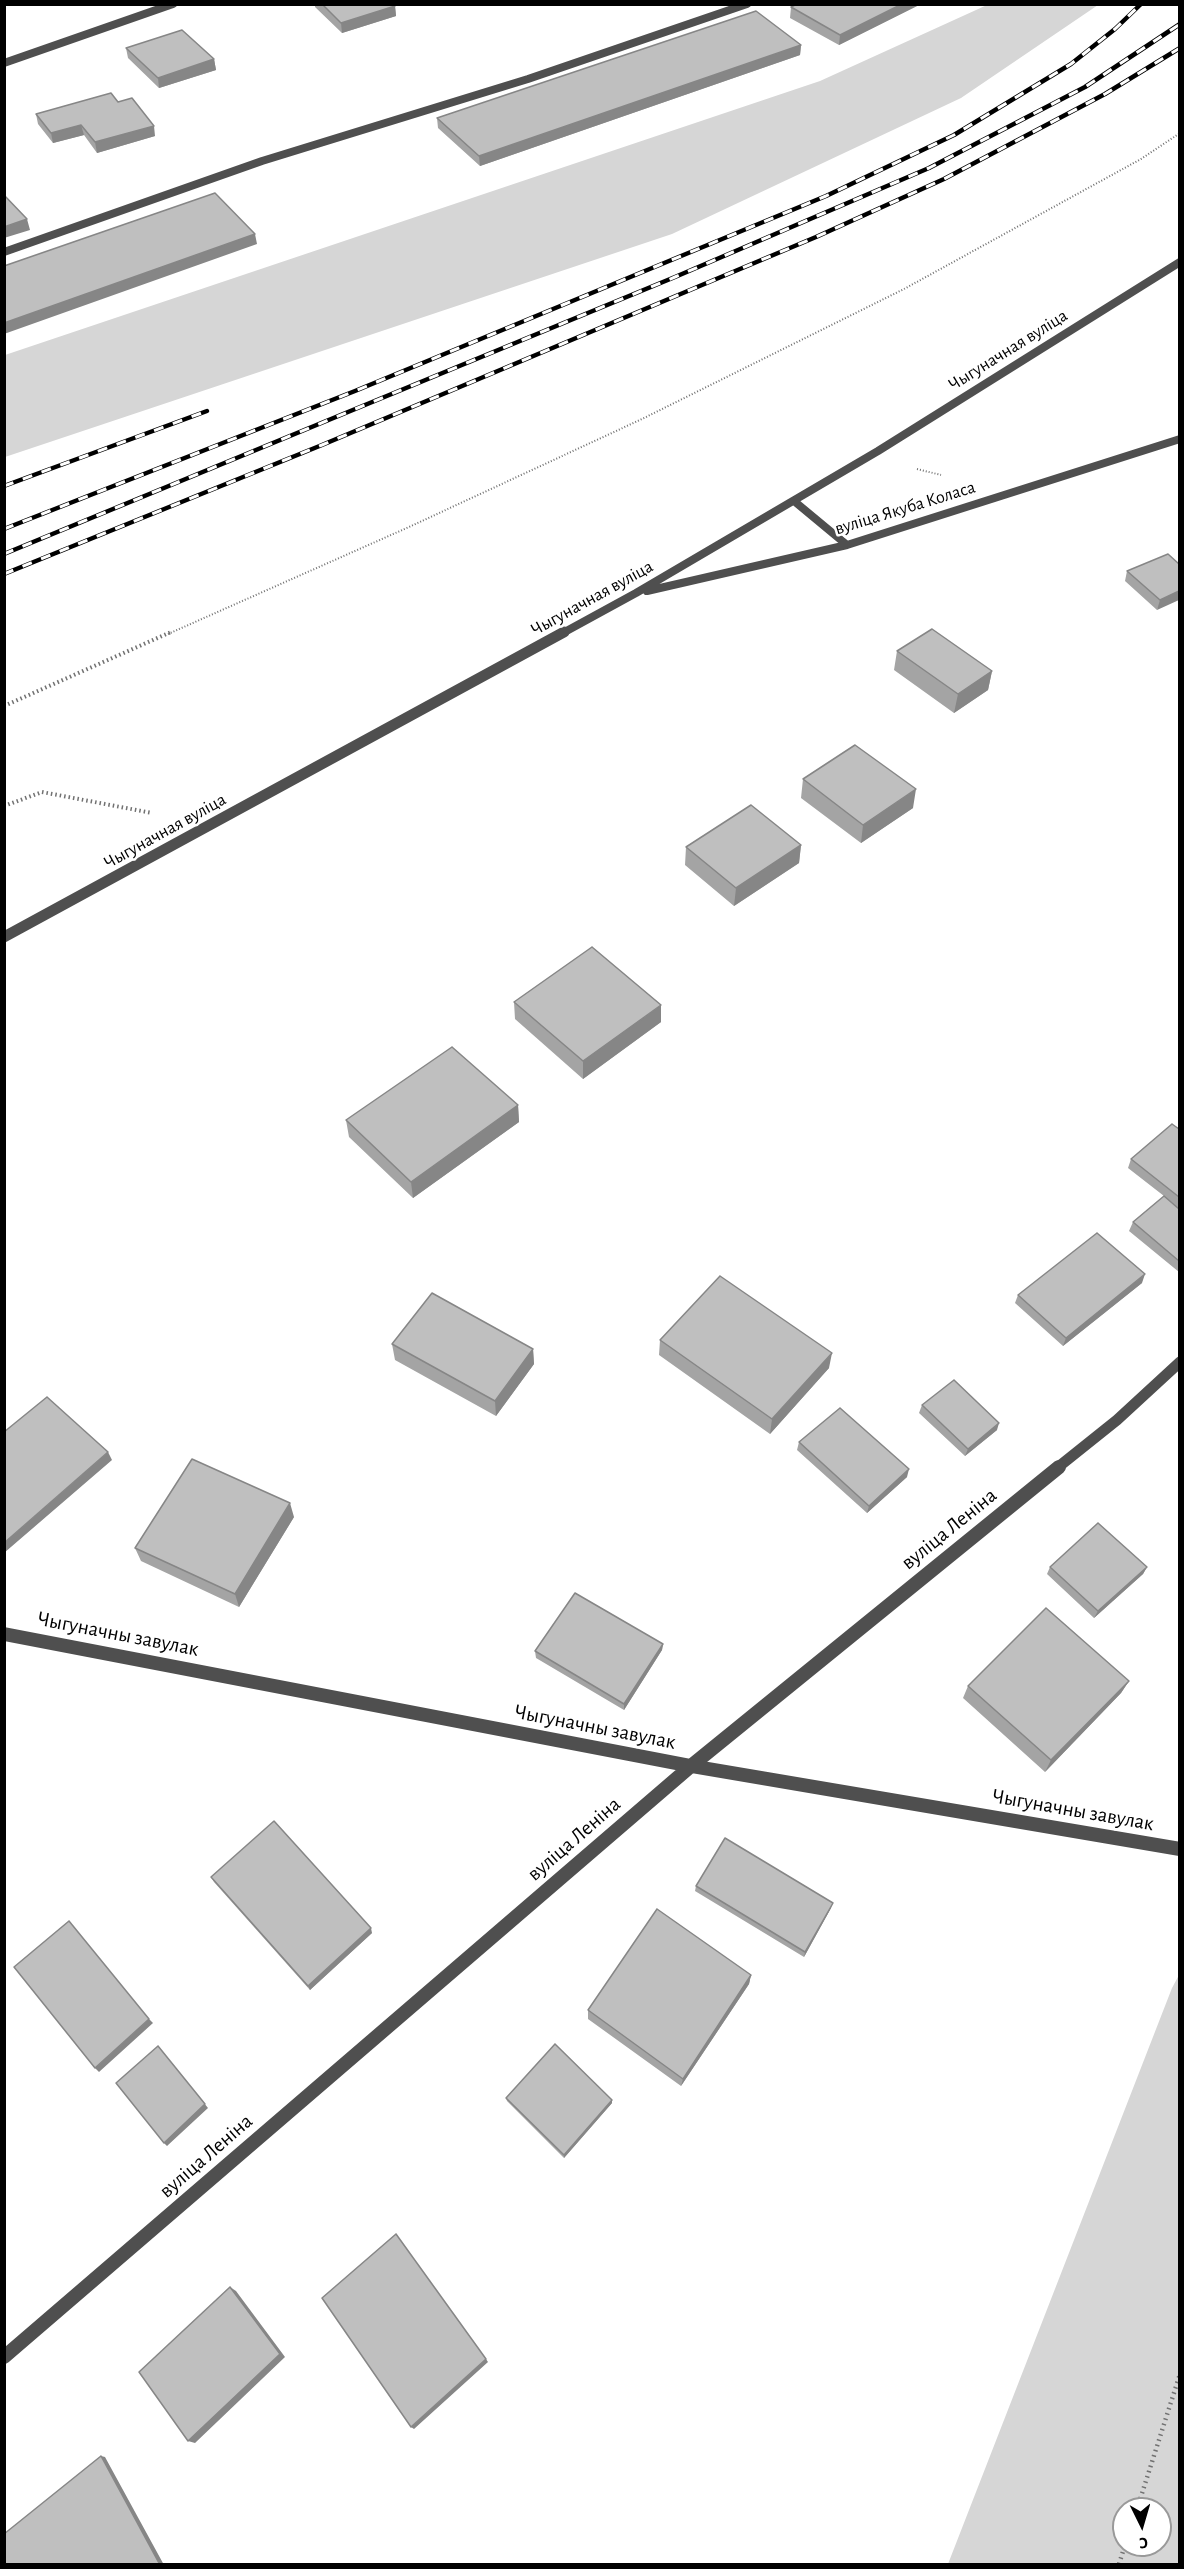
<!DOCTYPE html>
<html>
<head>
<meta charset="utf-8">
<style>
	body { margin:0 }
	#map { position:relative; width:1184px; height:2569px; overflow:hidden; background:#fff; font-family:"Alegreya Sans",sans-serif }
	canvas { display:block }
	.frame { position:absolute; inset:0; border:6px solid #000; pointer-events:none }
	.north { position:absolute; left:1112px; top:2497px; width:60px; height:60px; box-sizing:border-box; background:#fff; border:2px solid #999; border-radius:50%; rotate:175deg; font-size:16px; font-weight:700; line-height:24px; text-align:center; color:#000 }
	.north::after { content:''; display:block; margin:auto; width:21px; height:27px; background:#000; clip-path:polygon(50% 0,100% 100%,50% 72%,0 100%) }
</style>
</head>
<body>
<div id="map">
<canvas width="1184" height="2569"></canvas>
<div class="frame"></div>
<div class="north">С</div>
</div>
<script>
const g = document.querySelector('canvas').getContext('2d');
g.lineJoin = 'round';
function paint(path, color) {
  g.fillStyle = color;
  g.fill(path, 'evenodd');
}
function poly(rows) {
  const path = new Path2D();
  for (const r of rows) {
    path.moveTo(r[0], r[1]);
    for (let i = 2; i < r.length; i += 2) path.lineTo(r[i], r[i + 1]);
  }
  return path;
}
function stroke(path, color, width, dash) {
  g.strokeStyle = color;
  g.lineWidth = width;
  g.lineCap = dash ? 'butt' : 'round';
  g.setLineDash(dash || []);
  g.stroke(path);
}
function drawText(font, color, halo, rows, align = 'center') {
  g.font = font + ' "Alegreya Sans",sans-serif';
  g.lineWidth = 5;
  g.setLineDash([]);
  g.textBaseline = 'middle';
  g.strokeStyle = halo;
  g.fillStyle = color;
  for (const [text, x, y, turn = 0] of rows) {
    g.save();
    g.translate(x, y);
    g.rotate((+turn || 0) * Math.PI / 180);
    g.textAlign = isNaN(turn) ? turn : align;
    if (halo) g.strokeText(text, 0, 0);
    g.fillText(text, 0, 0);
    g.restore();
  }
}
const green = poly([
	[987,5,1098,5,961,98,672,234,5,457,5,355,820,81],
	[1179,1975,1179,2564,948,2564,1172,1988],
	[1124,2509,1160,2509,1160,2545,1124,2545]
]);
const pathFar2 = poly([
	[917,469,941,475],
	[168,634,409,527,642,419,904,289,1141,159,1180,133]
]);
const pathFar1 = poly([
	[4,706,171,632],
	[4,806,42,792,152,813]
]);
const path = poly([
	[1137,2509,1180,2374],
	[1119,2564,1125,2545]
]);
const service = poly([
	[4,252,262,161,528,79,747,4]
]);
const minorFar2 = poly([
	[4,63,173,4]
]);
const minorFar1 = poly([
	[1057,1468,1117,1420,1180,1362]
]);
const minor = poly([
	[4,1634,691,1766,1180,1849],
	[4,2357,691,1766,1059,1467]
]);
const tertiaryFar1 = poly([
	[794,501,847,545],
	[647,591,847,545,1180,439],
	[561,634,636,593,878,451,1180,262]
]);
const tertiary = poly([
	[4,937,564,632]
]);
const rail = poly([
	[4,486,207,411],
	[4,529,355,391,826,196,954,135,1071,64,1115,29,1141,4],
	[4,554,675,277,929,168,1085,87,1180,24],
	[4,574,322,445,816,237,944,179,1105,94,1180,48]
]);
const wall = poly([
	[315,4,393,4,395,6,396,16,342,33,315,7],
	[921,4,839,45,790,18,791,7],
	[801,45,800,55,480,166,438,128,437,118],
	[126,48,214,59,216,70,159,88,128,58],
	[118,102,155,136,97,153,84,135,53,143,38,124,36,114],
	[1179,564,1157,610,1125,581,1127,571],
	[897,651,992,671,988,690,954,713,894,670],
	[803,779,913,808,861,843,801,798],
	[801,845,799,863,734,906,685,865,686,847],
	[514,1002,661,1022,583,1079,515,1019],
	[518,1105,519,1122,413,1198,349,1137,346,1120],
	[1179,1129,1179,1272,1129,1231,1133,1222,1164,1196,1128,1168,1131,1159],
	[1142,1283,1063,1346,1015,1303,1018,1295],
	[660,1340,829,1368,770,1434,659,1355],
	[392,1344,533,1349,534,1364,496,1416,395,1360],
	[922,1405,997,1430,965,1456,919,1413],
	[799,1442,907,1477,867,1513,797,1450],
	[294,1517,239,1607,141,1561,135,1548],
	[1050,1567,1147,1567,1143,1574,1094,1618,1047,1574],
	[663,1644,662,1650,624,1710,536,1658,535,1651],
	[1129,1681,1121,1693,1045,1772,963,1698,968,1686],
	[211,1877,372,1933,310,1990,214,1882],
	[696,1886,831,1908,804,1957,695,1891],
	[751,1975,749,1984,681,2086,588,2019,588,2010],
	[506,2098,612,2103,564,2158,507,2101]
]);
const shadedWall = poly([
	[902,4,921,4,839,45,840,35],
	[395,6,396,16,342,33,341,23],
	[801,45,800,55,480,166,479,156],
	[214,59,216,70,159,88,158,78],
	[81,125,84,135,53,143,51,133],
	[154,126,155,136,97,153,95,142],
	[27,219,30,230,4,238,4,227],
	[255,234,257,244,4,334,4,323],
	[1179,591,1179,600,1157,610,1160,600],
	[992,671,988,690,954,713,958,694],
	[916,789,913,808,861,843,863,825],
	[801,845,799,863,734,906,736,888],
	[661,1005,661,1022,583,1079,583,1061],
	[518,1105,519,1122,413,1198,411,1182],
	[1145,1274,1142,1283,1063,1346,1066,1338],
	[533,1349,534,1364,496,1416,495,1401],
	[832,1353,829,1368,770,1434,772,1419],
	[999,1423,997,1430,965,1456,968,1449],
	[108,1452,112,1460,4,1553,4,1543],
	[909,1469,907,1477,867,1513,869,1506],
	[290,1503,294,1517,239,1607,235,1594],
	[1147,1567,1143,1574,1094,1618,1098,1611],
	[663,1644,662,1650,624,1710,624,1704],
	[1129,1681,1121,1693,1045,1772,1051,1760],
	[833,1903,831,1908,804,1957,805,1952],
	[371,1928,372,1933,310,1990,308,1986],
	[751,1975,749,1984,681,2086,683,2079],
	[149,2019,153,2023,99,2072,95,2068],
	[161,2050,208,2108,167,2146,164,2143],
	[612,2100,612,2103,564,2158,564,2155],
	[230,2287,236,2291,285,2357,195,2443,188,2441],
	[486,2359,488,2362,414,2429,411,2427],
	[101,2456,105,2457,164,2565,160,2565]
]);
const building = poly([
	[322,4,393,4,395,6,341,23,322,4],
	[797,4,902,4,840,35,791,7,797,4],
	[756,11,801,45,479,156,437,118,756,11],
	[182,30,214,59,158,78,126,48,182,30],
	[111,93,118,102,132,98,154,126,95,142,81,125,51,133,36,114,111,93],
	[215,193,255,234,4,323,4,266,215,193],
	[4,195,27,219,4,227,4,195],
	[1168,554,1179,564,1179,591,1160,600,1127,571,1168,554],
	[932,629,992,671,958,694,897,651,932,629],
	[855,745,916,789,863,825,803,779,855,745],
	[751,805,801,845,736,888,686,847,751,805],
	[592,947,661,1005,583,1061,514,1002,592,947],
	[452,1047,518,1105,411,1182,346,1120,452,1047],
	[1172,1124,1179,1129,1179,1197,1131,1159,1172,1124],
	[1164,1196,1179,1209,1179,1261,1133,1222,1164,1196],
	[1097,1233,1145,1274,1066,1338,1018,1295,1097,1233],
	[720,1276,832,1353,772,1419,660,1340,720,1276],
	[432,1293,533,1349,495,1401,392,1344,432,1293],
	[954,1380,999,1423,968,1449,922,1405,954,1380],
	[47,1397,108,1452,4,1543,4,1432,47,1397],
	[840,1408,909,1469,869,1506,799,1442,840,1408],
	[192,1459,290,1503,235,1594,135,1548,192,1459],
	[1098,1523,1147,1567,1098,1611,1050,1567,1098,1523],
	[575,1593,663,1644,624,1704,535,1651,575,1593],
	[1046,1608,1129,1681,1051,1760,968,1686,1046,1608],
	[274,1821,371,1928,308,1986,211,1877,274,1821],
	[725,1838,833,1903,805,1952,696,1886,725,1838],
	[657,1909,751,1975,683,2079,588,2010,657,1909],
	[69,1921,149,2019,95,2068,14,1967,69,1921],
	[555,2044,612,2100,564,2155,506,2098,555,2044],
	[158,2046,205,2104,164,2143,116,2083,158,2046],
	[396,2234,486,2359,411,2427,322,2298,396,2234],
	[230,2287,280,2354,188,2441,139,2372,230,2287],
	[101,2456,160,2565,4,2565,4,2534,101,2456]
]);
const farStreetnames = [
	["Чыгуначная вуліца",1008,350,-32],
	["вуліца Якуба Коласа",905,508,-17],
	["Чыгуначная вуліца",592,598,-29],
	["Чыгуначная вуліца",165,831,-29]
];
const streetNames = [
	["вуліца Леніна",949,1529,-39],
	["Чыгуначны завулак",118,1634,11],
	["Чыгуначны завулак",595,1727,11],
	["Чыгуначны завулак",1073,1810,10],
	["вуліца Леніна",574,1839,-41],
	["вуліца Леніна",206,2156,-41]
];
paint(green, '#d6d6d6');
stroke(pathFar2, '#717171', 2, [1, 2]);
stroke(pathFar1, '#717171', 4, [1.5, 3]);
stroke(path, '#717171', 4.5, [1.5, 4]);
stroke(service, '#4f4f4f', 8);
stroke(minorFar2, '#4f4f4f', 8);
stroke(minorFar1, '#4f4f4f', 11);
stroke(minor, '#4f4f4f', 14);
stroke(tertiaryFar1, '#4f4f4f', 8);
stroke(tertiary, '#4f4f4f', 11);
stroke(rail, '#000', 4.5);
stroke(rail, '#fff', 3, [10]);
paint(wall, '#a4a4a4');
paint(shadedWall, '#868686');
paint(building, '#bfbfbf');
stroke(building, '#868686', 1.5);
drawText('18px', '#000', '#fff', farStreetnames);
drawText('21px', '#000', '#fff', streetNames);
</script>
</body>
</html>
